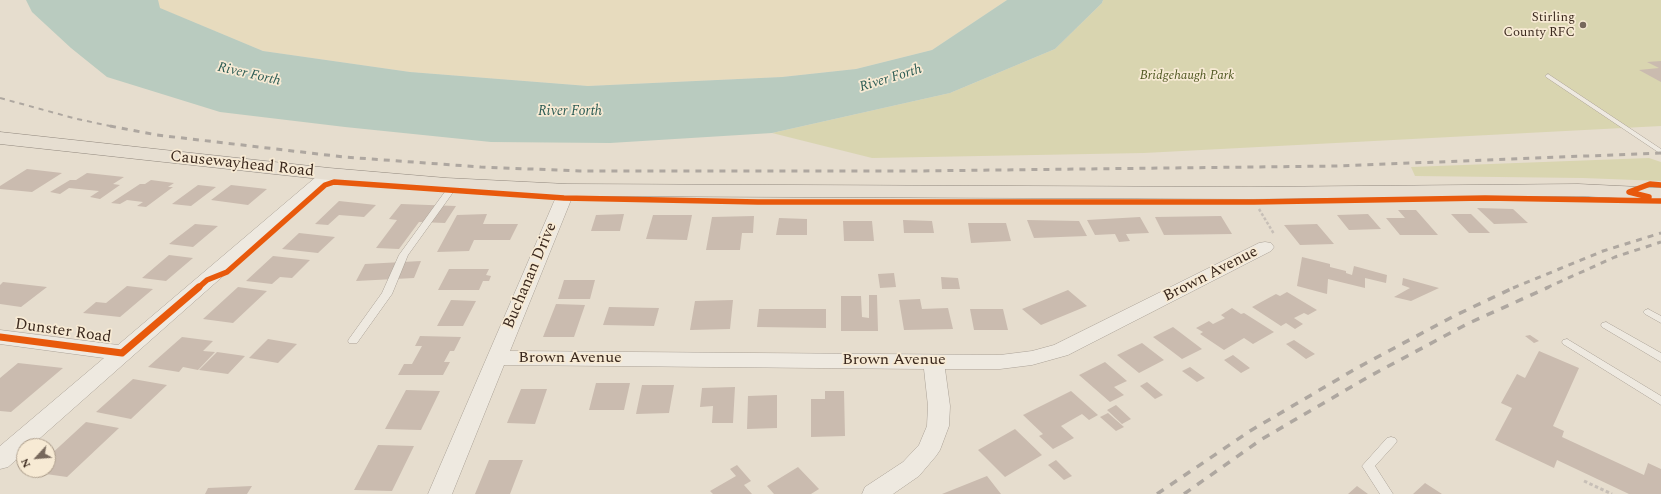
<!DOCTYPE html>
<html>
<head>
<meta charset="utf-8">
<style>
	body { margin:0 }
	#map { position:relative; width:1661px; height:494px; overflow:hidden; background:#e6ddce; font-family:Spectral,serif }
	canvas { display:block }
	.north { position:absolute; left:16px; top:438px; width:40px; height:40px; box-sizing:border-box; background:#f7ead4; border:1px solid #ac9d8b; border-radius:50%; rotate:244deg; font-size:11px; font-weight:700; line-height:16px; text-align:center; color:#3b291e }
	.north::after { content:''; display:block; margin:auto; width:14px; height:18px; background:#77685c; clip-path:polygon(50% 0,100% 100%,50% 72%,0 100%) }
</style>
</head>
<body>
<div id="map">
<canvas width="1661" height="494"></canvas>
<div class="north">N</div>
</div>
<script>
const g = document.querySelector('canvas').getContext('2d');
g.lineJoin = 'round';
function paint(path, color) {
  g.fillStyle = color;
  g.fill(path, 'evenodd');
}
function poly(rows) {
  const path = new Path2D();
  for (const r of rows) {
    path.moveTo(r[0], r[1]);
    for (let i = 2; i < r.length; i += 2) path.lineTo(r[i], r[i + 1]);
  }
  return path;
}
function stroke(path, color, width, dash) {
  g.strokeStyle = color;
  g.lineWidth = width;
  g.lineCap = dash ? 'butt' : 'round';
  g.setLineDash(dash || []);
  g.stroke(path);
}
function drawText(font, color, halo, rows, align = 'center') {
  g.font = font + ' Spectral,serif';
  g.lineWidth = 3.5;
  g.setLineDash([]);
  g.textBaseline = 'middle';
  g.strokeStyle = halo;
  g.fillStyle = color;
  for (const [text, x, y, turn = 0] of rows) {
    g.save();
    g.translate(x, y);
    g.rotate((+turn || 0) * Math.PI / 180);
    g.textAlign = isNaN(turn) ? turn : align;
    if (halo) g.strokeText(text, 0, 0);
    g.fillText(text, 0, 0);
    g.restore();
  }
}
const farmland = poly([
	[158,0,1007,0,932,50,856,69,782,77,588,86,410,72,263,51,159,8]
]);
const green = poly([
	[1103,0,1661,0,1661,126,1144,153,872,158,772,133,950,93,1055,49,1102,3],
	[1649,158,1661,162,1661,181,1583,178,1415,176,1411,167]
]);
const water = poly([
	[26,0,158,0,160,8,263,51,410,72,588,86,782,77,856,69,932,50,1007,0,1103,0,1102,3,1055,49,950,93,772,133,610,143,491,142,345,127,220,112,107,77,71,48,32,12]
]);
const building = poly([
	[1661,61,1661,82,1639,70,1659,68,1647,62],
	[27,169,62,173,32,192,0,189,0,186],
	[87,173,124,177,113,184,120,185,100,199,90,197,99,191,69,188,60,194,50,192,70,180,76,180],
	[151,180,174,183,168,187,173,187,146,207,137,206,143,202,127,200,120,204,111,203,140,184,145,184],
	[198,185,216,187,191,206,172,204],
	[231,185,267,189,248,205,211,200],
	[339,201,376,205,364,217,339,215,328,225,315,224],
	[401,204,456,206,445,223,419,222,399,249,376,248,397,220,389,219],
	[1477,208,1513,209,1528,223,1494,224],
	[1398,210,1416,210,1438,235,1400,235,1386,218,1405,218],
	[487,214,483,224,518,224,510,240,474,240,469,251,437,252,457,215],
	[624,214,620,231,591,231,596,215],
	[1368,214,1381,229,1349,230,1337,215],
	[1451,214,1471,214,1490,233,1469,233],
	[653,215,692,215,687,240,646,239],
	[754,216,753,233,742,233,740,250,706,250,712,217],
	[1221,216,1232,234,1164,235,1155,217],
	[1140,217,1149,233,1126,234,1130,241,1119,242,1115,234,1095,235,1087,220],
	[779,218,807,219,807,235,776,235],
	[903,220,932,221,934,233,904,233],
	[1027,220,1079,221,1087,236,1034,238],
	[843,221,872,221,874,241,844,241],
	[968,223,1006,223,1011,241,971,243],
	[195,224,218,226,193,247,169,244],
	[1317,224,1334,244,1300,245,1284,225],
	[299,233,335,237,318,253,282,249],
	[169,255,193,258,166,281,142,278],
	[273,256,310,260,292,278,280,277,272,284,246,281],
	[1302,257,1330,264,1330,267,1346,271,1346,273,1352,275,1354,266,1387,275,1386,283,1365,278,1365,288,1328,279,1327,294,1297,286],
	[421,261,414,278,356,281,365,264],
	[449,269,489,269,486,275,491,276,489,281,483,281,479,290,438,290],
	[894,273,896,287,880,288,878,274],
	[941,277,958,278,960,289,942,289],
	[1403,278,1439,288,1411,301,1394,297,1410,288,1402,285],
	[564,280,595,280,590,299,558,299],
	[3,282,47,287,21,307,0,304,0,285],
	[127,286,153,289,120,317,83,313,96,302,106,303],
	[238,287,267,291,233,323,203,319],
	[1068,290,1087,306,1041,325,1022,309],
	[1287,292,1317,310,1308,315,1304,313,1294,318,1303,324,1295,329,1286,323,1281,326,1252,307,1276,294,1280,296],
	[869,295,877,295,878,331,841,331,841,296,861,296,862,317,869,318],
	[920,299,922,309,948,308,953,329,904,330,899,300],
	[451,300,476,301,463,326,437,326],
	[733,300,730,329,690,330,695,301],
	[556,304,585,305,574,337,543,337],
	[609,307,659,308,654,326,603,325],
	[1232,308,1241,314,1244,313,1274,332,1253,344,1244,338,1224,350,1200,334,1203,332,1196,328,1209,321,1213,324,1225,318,1221,315],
	[759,309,826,309,826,328,757,327],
	[970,309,1003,309,1008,330,974,330],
	[1173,327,1202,349,1182,359,1153,337],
	[1530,335,1539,341,1534,343,1525,336],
	[420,336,461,337,454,351,450,351,444,362,450,362,443,375,398,375,404,364,412,364,422,346,415,346],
	[182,337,213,341,203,351,215,352,198,370,183,367,179,372,148,367],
	[268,339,297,344,278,363,249,358],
	[1294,340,1315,354,1306,359,1286,344],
	[1142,343,1164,360,1139,373,1117,355],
	[1539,351,1579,368,1553,426,1564,431,1562,437,1644,475,1648,463,1661,469,1661,494,1629,494,1557,460,1554,468,1495,440,1512,408,1501,403,1517,374,1525,378],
	[217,352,245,356,228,374,199,370],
	[1233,355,1250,368,1241,373,1224,360],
	[1105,362,1127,381,1114,387,1124,395,1110,402,1079,375],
	[18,363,63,368,11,412,0,411,0,378],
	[1190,367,1205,378,1197,382,1182,371],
	[133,379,167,385,131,419,96,412],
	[1147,382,1163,395,1155,399,1140,386],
	[596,383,630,383,624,410,589,410],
	[642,385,674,385,669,413,636,414],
	[735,387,733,423,712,423,713,406,700,407,702,388],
	[521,389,547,389,535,424,507,423],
	[406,390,440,391,421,430,385,429],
	[825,391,844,391,845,436,811,437,811,399,825,399],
	[1071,391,1098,415,1089,420,1082,414,1061,426,1074,438,1053,449,1039,436,1043,434,1023,415],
	[777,395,777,428,747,429,748,396],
	[1116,405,1131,419,1122,424,1107,410],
	[1108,413,1124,427,1116,431,1100,417],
	[86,422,119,428,67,477,32,472,34,470,48,470,48,457],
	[1015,429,1042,455,1005,477,978,450],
	[378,445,414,446,392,491,354,490],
	[489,460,523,460,510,494,475,494],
	[1056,460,1072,476,1064,480,1048,465],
	[737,465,751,481,744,485,752,494,713,494,710,491,736,476,730,469],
	[798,467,819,489,811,494,774,494,767,486],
	[987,476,1001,494,942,494],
	[1425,483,1442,494,1413,494],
	[252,486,247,494,205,494,208,488],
	[1357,486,1368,494,1348,494]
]);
const pathFar1 = poly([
	[1259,209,1274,234]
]);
const path = poly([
	[1584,481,1612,494]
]);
const service = poly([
	[1548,74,1661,149,1661,154,1546,77,1545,76,1548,74],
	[452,182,458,182,459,184,408,255,392,294,357,343,349,343,348,341,349,339,382,293,399,255,452,182],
	[1648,309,1661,316,1661,323,1645,314,1643,312,1645,310,1648,309],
	[1606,322,1661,353,1661,362,1602,327,1601,325,1602,323,1606,322],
	[1567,339,1661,396,1661,405,1563,344,1562,342,1563,340,1567,339],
	[1391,437,1395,438,1397,441,1395,444,1375,466,1393,494,1380,494,1362,466,1387,438,1391,437]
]);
const minor = poly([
	[329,169,335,171,337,174,335,177,31,446,24,446,24,453,8,467,0,469,0,446,104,358,0,344,0,330,118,345,323,171,329,169],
	[567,185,573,186,575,190,510,351,1000,355,1032,351,1054,345,1259,243,1265,242,1271,243,1274,247,1271,251,1068,355,1032,365,1000,369,945,369,950,406,949,426,940,450,936,456,919,476,893,494,862,494,865,487,903,462,919,445,927,426,928,406,924,369,504,365,452,494,428,494,559,190,561,186,567,185]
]);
const primary = poly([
	[0,132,329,168,446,178,567,184,1249,187,1578,184,1661,188,1661,200,1578,196,1249,199,567,196,446,190,329,180,0,144,0,132]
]);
const railFar2 = poly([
	[0,98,77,119,115,127]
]);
const railFar1 = poly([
	[110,126,157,135,344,157,481,167,580,171,914,171,1337,166,1661,153],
	[1513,288,1603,251,1661,233],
	[1546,288,1615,257,1661,242]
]);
const rail = poly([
	[1157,494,1250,431,1357,368,1454,316,1515,287],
	[1184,494,1262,439,1370,376,1467,324,1549,287]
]);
const cyclewayFar1 = poly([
	[1649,197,1629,192,1650,184,1661,185],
	[198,288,207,280,227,272,325,185,334,182,564,198,758,202,1254,202,1485,198,1661,201]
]);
const cycleway = poly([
	[0,337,122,353,199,287]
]);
const markers = [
	[1583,25,4,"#77685c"]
];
const farPoinames = [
	["Stirling",1575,18],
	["County RFC",1575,33]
];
const farParknames = [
	["Bridgehaugh Park",1187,76]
];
const farWaternames = [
	["River Forth",249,75,13],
	["River Forth",891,79,-17],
	["River Forth",570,112]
];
const streetNames = [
	["Causewayhead Road",242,165,6],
	["Brown Avenue",1211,275,-27],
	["Buchanan Drive",531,276,-67],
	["Dunster Road",63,332,8],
	["Brown Avenue",570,359],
	["Brown Avenue",894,361]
];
paint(farmland, '#e7dbbe');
paint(green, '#d9d5b0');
paint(water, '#b9cbbf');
paint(building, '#cabbaf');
stroke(service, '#aba297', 1);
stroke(minor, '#aba297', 1);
stroke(primary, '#91887e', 1);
stroke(pathFar1, '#c7bfb7', 2.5, [3, 2]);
stroke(path, '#c7bfb7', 3, [3.5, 2.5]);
paint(service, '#eee9e0');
paint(minor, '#eee9e0');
paint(primary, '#e6ded1');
stroke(railFar2, '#aea7a0', 2, [5, 5]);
stroke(railFar1, '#aea7a0', 3, [6, 6]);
stroke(rail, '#aea7a0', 3.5, [8, 8]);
stroke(cyclewayFar1, '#e8590c', 5.5);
stroke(cycleway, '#e8590c', 7);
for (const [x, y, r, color] of markers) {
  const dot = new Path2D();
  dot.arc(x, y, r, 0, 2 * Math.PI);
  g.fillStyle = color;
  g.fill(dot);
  stroke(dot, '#f7ead4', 1.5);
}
drawText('13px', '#3b291e', '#f7ead4', farPoinames, 'right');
drawText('italic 13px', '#515923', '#f7ead4', farParknames);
drawText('italic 14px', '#2c5c54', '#f7ead4', farWaternames);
drawText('16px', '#3b291e', '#f7ead4', streetNames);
</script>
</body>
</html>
